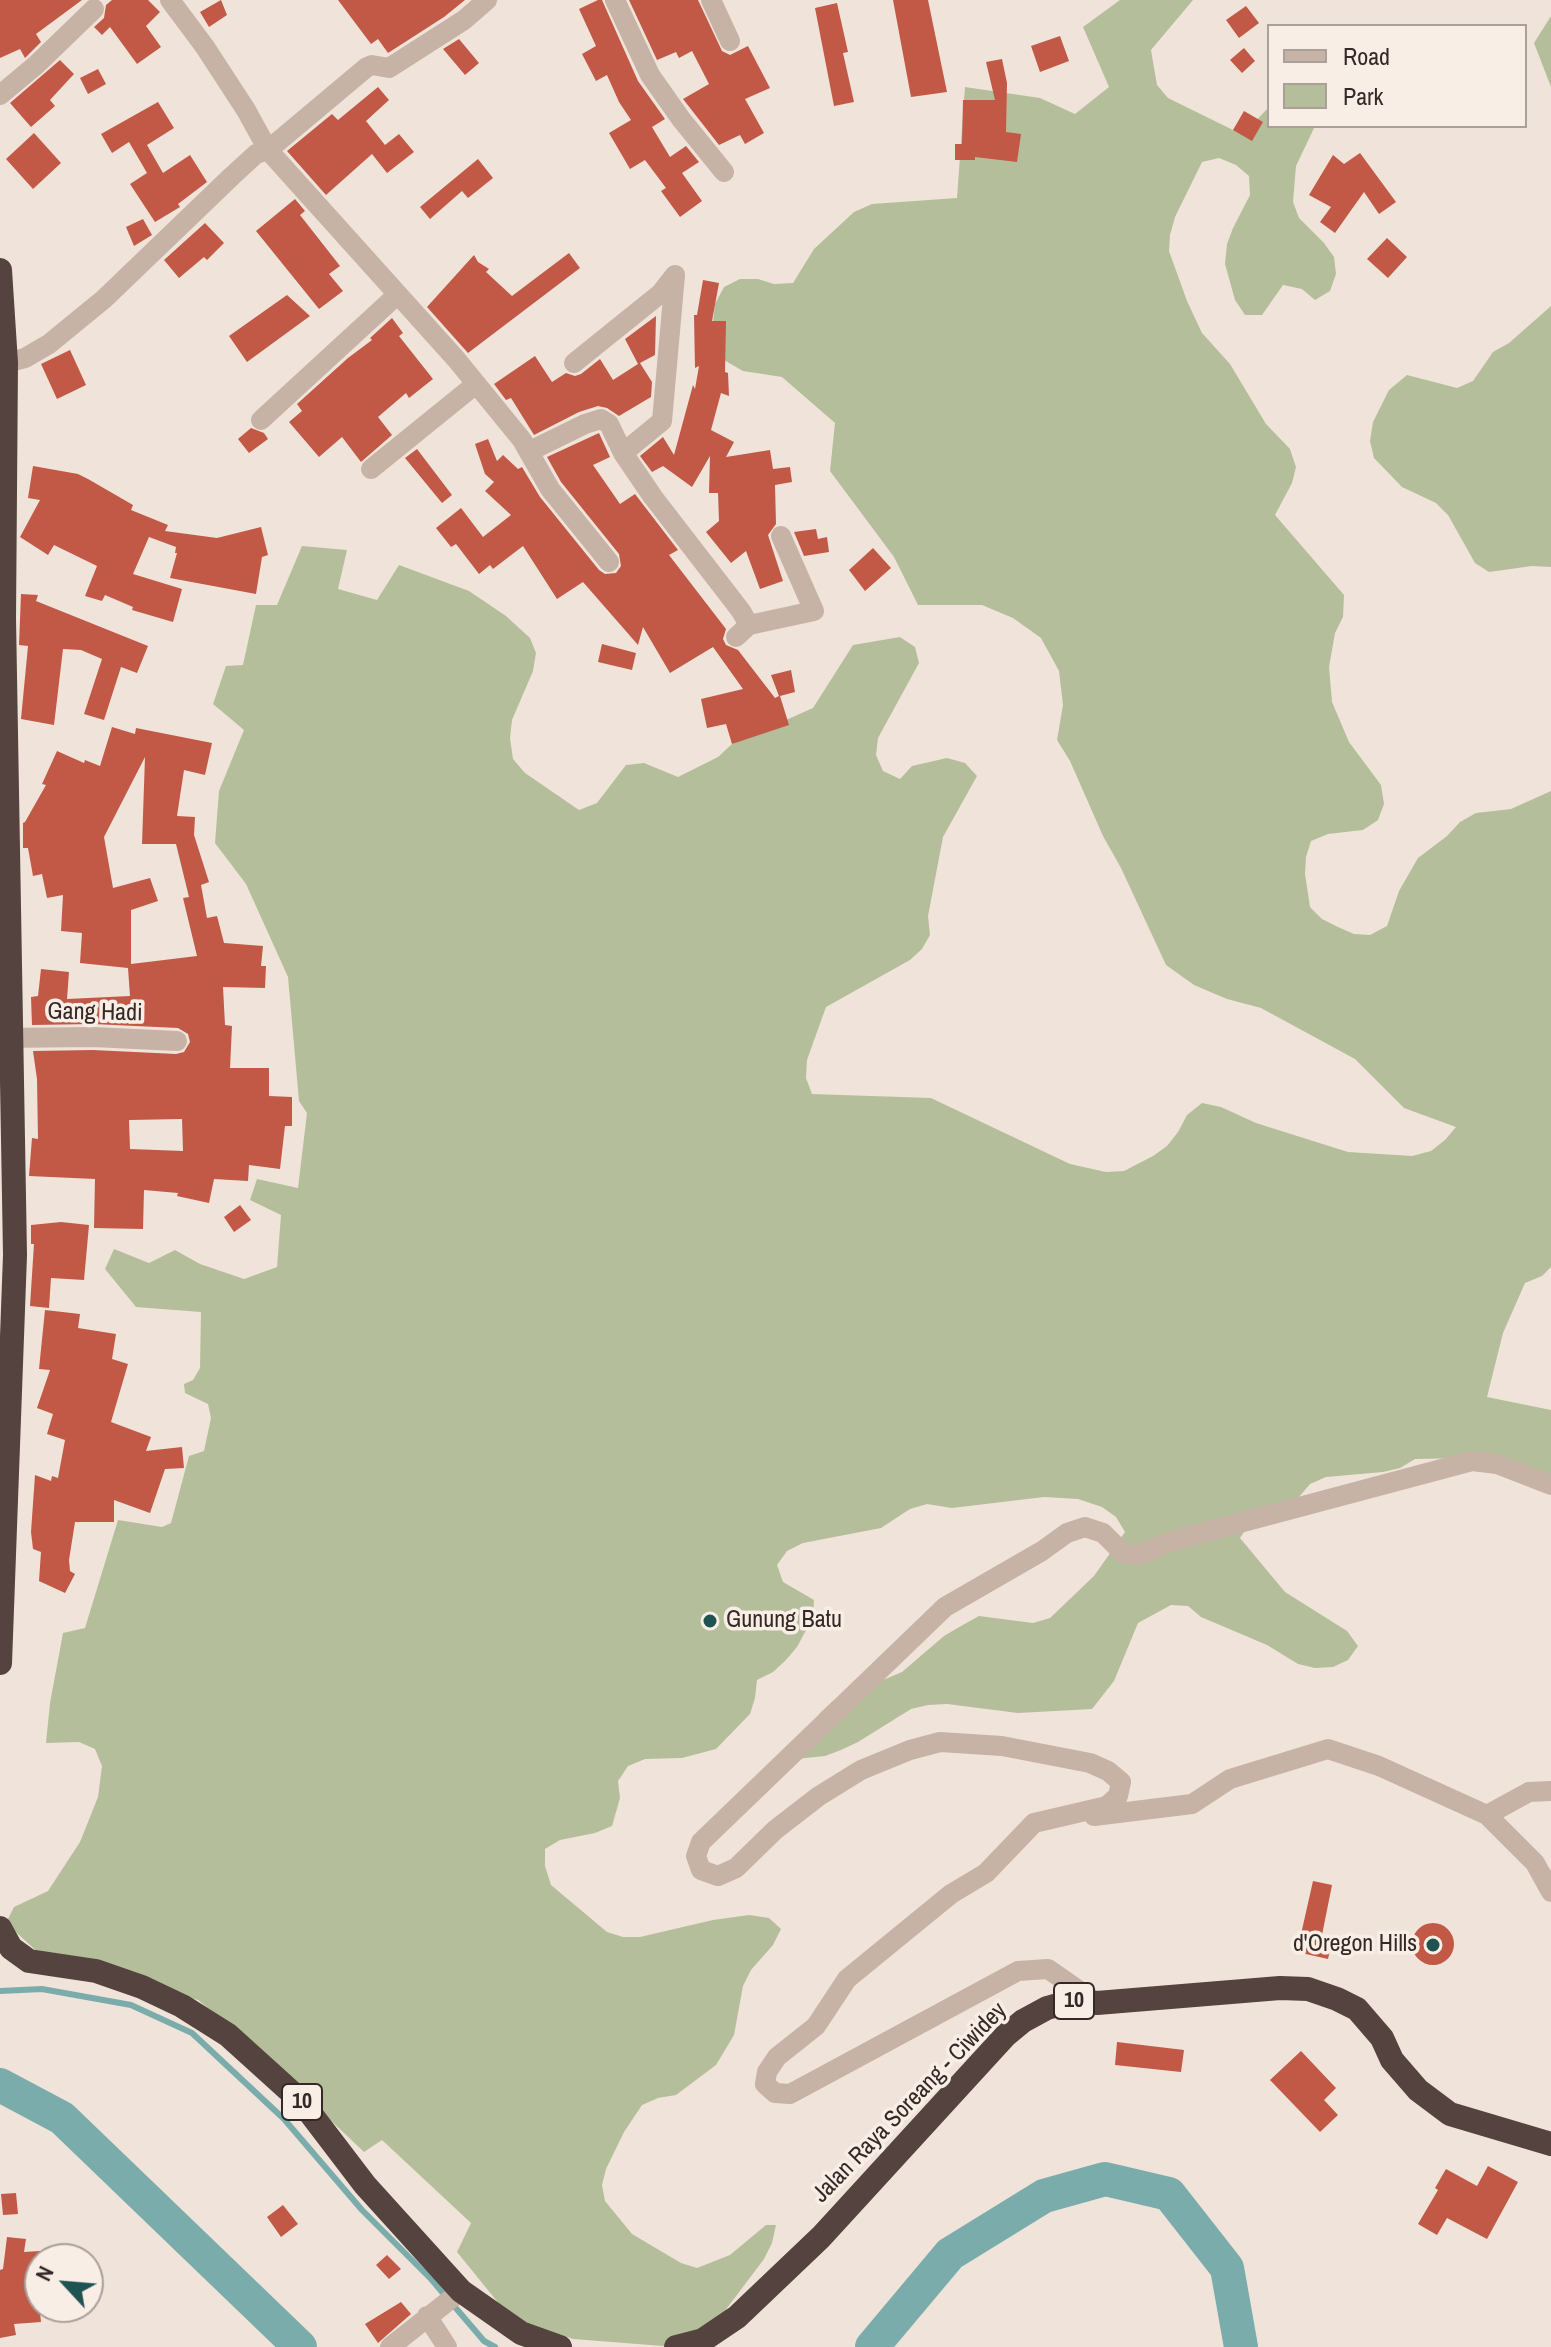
<!DOCTYPE html>
<html>
<head>
<meta charset="utf-8">
<style>
	body { margin:0 }
	#map { position:relative; width:1551px; height:2347px; overflow:hidden; background:#f0e3d9; font-family:"Archivo Narrow",sans-serif }
	canvas { display:block }
	.legend { position:absolute; left:1267px; top:24px; width:260px; height:104px; box-sizing:border-box; background:#f8eee5; border:2px solid #aa9f99; margin:0; padding:10px 14px; list-style:none; font-size:24px; color:#342926 }
	.legend li { display:flex; align-items:center; gap:16px; height:40px }
	.legend b { width:40px; border:2px solid #aa9f99 }
	.north { position:absolute; left:24px; top:2243px; width:80px; height:80px; box-sizing:border-box; background:#f8eee5; border:2px solid #aa9f99; border-radius:50%; rotate:296deg; font-size:22px; font-weight:700; line-height:32px; text-align:center; color:#342926 }
	.north::after { content:''; display:block; margin:auto; width:28px; height:36px; background:#1e5352; clip-path:polygon(50% 0,100% 100%,50% 72%,0 100%) }
</style>
</head>
<body>
<div id="map">
<canvas width="1551" height="2347"></canvas>
<ul class="legend">
<li><b style="height:10px;background:#c7b2a6"></b>Road</li>
<li><b style="height:22px;background:#b5be9a"></b>Park</li>
</ul>
<div class="north">N</div>
</div>
<script>
const g = document.querySelector('canvas').getContext('2d');
g.lineJoin = 'round';
function paint(path, color) {
  g.fillStyle = color;
  g.fill(path, 'evenodd');
}
function poly(rows) {
  const path = new Path2D();
  for (const r of rows) {
    if (r.length === 3) {
      path.moveTo(r[0] + r[2], r[1]);
      path.arc(r[0], r[1], r[2], 0, 2 * Math.PI);
      continue;
    }
    path.moveTo(r[0], r[1]);
    for (let i = 2; i < r.length; i += 2) path.lineTo(r[i], r[i + 1]);
  }
  return path;
}
function stroke(path, color, width, dash) {
  g.strokeStyle = color;
  g.lineWidth = width;
  g.lineCap = dash ? 'butt' : 'round';
  g.setLineDash(dash || []);
  g.stroke(path);
}
function drawText(font, color, halo, rows, align = 'center') {
  g.font = font + ' "Archivo Narrow",sans-serif';
  g.lineWidth = 7;
  g.setLineDash([]);
  g.textBaseline = 'middle';
  g.strokeStyle = halo;
  g.fillStyle = color;
  for (const [text, x, y, turn = 0] of rows) {
    g.save();
    g.translate(x, y);
    g.rotate((+turn || 0) * Math.PI / 180);
    g.textAlign = isNaN(turn) ? turn : align;
    if (halo) g.strokeText(text, 0, 0);
    g.fillText(text, 0, 0);
    g.restore();
  }
}
const green = poly([
	[1120,0,1193,0,1151,50,1157,85,1168,98,1233,130,1248,129,1269,107,1269,126,1315,126,1296,166,1293,202,1299,218,1324,243,1334,257,1336,274,1330,291,1315,300,1302,289,1283,285,1262,315,1245,315,1235,300,1225,264,1227,244,1233,228,1250,195,1249,176,1236,165,1219,158,1202,162,1175,217,1170,235,1169,251,1187,301,1202,333,1230,364,1266,424,1290,449,1296,467,1292,483,1275,515,1344,595,1343,617,1335,633,1329,667,1332,702,1349,742,1381,785,1384,804,1378,820,1363,830,1328,834,1311,841,1306,857,1305,874,1310,907,1322,919,1338,927,1354,934,1370,935,1387,926,1399,891,1418,858,1447,836,1460,822,1476,813,1511,809,1551,791,1551,1267,1542,1276,1525,1283,1503,1333,1487,1397,1551,1410,1551,1480,1467,1458,1415,1459,1400,1468,1383,1472,1326,1477,1310,1484,1299,1497,1271,1509,1244,1532,1240,1538,1285,1592,1347,1631,1358,1646,1348,1660,1333,1667,1315,1668,1298,1664,1267,1645,1201,1617,1188,1606,1171,1605,1138,1623,1114,1681,1092,1709,1018,1713,947,1704,928,1705,911,1709,858,1742,841,1750,825,1756,796,1759,820,1713,833,1701,902,1672,944,1636,961,1626,979,1616,1033,1623,1050,1618,1094,1576,1125,1532,1116,1517,1102,1507,1078,1499,1044,1497,952,1508,927,1504,910,1509,881,1528,803,1543,787,1551,777,1565,783,1582,814,1600,813,1617,797,1647,786,1660,773,1672,757,1680,755,1698,750,1714,716,1749,682,1758,645,1759,628,1766,618,1781,620,1798,612,1826,595,1833,560,1840,545,1849,545,1866,551,1885,607,1932,623,1937,640,1937,713,1920,749,1915,769,1918,781,1929,773,1945,751,1970,743,1986,734,2035,716,2065,676,2095,658,2098,642,2105,624,2132,606,2169,602,2185,605,2201,632,2234,681,2263,697,2268,730,2255,766,2225,776,2225,772,2243,764,2259,703,2340,676,2347,573,2339,509,2316,457,2252,471,2223,382,2140,364,2152,241,2035,198,2000,42,1956,6,1923,14,1907,48,1891,80,1842,98,1797,102,1766,95,1749,79,1742,46,1743,50,1703,63,1633,85,1628,118,1520,162,1527,171,1523,189,1456,204,1451,211,1418,208,1404,185,1393,184,1384,193,1380,200,1368,201,1312,136,1307,105,1269,114,1249,149,1263,175,1250,200,1264,244,1279,277,1267,281,1215,250,1200,257,1179,298,1188,307,1113,299,1101,288,977,246,884,215,843,219,791,244,730,213,704,226,666,243,665,256,605,277,605,302,546,347,550,338,589,377,600,399,565,469,591,506,616,530,638,536,653,533,671,512,720,510,738,513,759,525,773,579,810,597,803,626,765,644,763,678,777,718,757,732,744,813,708,853,645,900,637,915,647,919,663,878,738,876,755,883,771,900,779,912,766,947,758,965,763,977,776,943,837,928,916,930,935,922,949,910,960,826,1007,807,1060,806,1078,812,1094,931,1098,1070,1164,1106,1172,1124,1171,1153,1156,1167,1146,1178,1132,1187,1115,1202,1103,1221,1107,1256,1123,1348,1152,1412,1156,1431,1151,1445,1140,1456,1127,1404,1108,1355,1059,1261,1008,1227,999,1194,985,1166,965,1121,868,1103,836,1070,761,1057,740,1063,705,1059,671,1041,638,1013,618,982,605,918,605,894,557,830,471,835,423,782,377,743,371,724,360,713,321,715,304,724,287,740,279,758,279,774,284,793,283,814,249,854,212,872,204,957,198,965,87,1040,98,1075,114,1109,87,1083,27],
	[1551,16,1551,87,1534,43],
	[1551,306,1551,567,1532,566,1489,572,1475,563,1448,515,1436,503,1402,487,1374,458,1370,441,1373,422,1389,390,1407,375,1457,388,1473,381,1493,352,1509,343]
]);
const stream = poly([
	[0,1991,42,1989,131,2005,192,2033,284,2119,362,2210,431,2279,484,2341,495,2347]
]);
const river = poly([
	[0,2085,62,2118,300,2347],
	[872,2347,950,2254,1044,2196,1105,2179,1169,2194,1227,2268,1241,2347]
]);
const building = poly([
	[0,0,82,0,36,34,41,42,25,58,20,49,0,58],
	[112,0,148,0,160,12,146,26,161,47,137,64,110,27,102,35,94,27,104,18,106,5],
	[221,0,227,15,209,27,200,12],
	[338,0,465,0,444,17,388,53,378,39,371,44],
	[598,0,602,0,638,81,665,119,652,127,670,157,686,146,699,162,682,173,702,201,680,217,661,191,666,188,645,160,630,169,609,133,631,120,619,102,607,75,596,81,582,54,596,46,579,9],
	[629,0,698,0,722,51,730,55,748,46,770,88,745,99,764,133,745,144,740,135,719,145,683,99,709,84,692,51,679,58,676,52,657,60],
	[893,0,928,0,947,92,911,97],
	[837,3,848,52,843,53,854,102,834,106,815,8],
	[1246,6,1259,23,1239,38,1226,20],
	[1060,36,1069,61,1040,72,1031,46],
	[459,39,479,63,465,75,443,49],
	[1244,48,1255,61,1242,73,1230,60],
	[1002,59,1007,83,1006,132,1021,134,1017,162,975,157,975,160,955,160,955,144,962,144,963,100,995,100,986,62],
	[60,60,74,74,50,100,55,106,31,127,10,103],
	[98,69,106,84,88,94,80,78],
	[378,87,389,100,366,121,385,145,399,134,414,152,387,173,372,154,326,195,287,151,332,114,338,120],
	[158,102,174,128,147,145,163,173,190,155,207,182,178,204,180,207,155,222,130,184,147,173,129,142,112,153,101,134],
	[1244,111,1263,122,1252,141,1233,130],
	[34,133,61,163,33,189,6,159],
	[1360,153,1396,202,1379,214,1364,192,1335,233,1320,222,1331,207,1309,195,1333,155,1344,164],
	[478,159,493,178,468,198,462,191,430,219,420,207],
	[295,199,305,211,300,215,340,266,329,274,343,291,319,309,256,231],
	[143,219,152,235,134,246,126,227],
	[205,223,224,243,207,260,204,257,179,278,164,260],
	[1387,238,1407,257,1388,278,1367,259],
	[569,253,580,268,468,353,427,307,474,255,478,262,489,269,486,272,512,296],
	[703,280,719,283,712,321,726,321,725,372,728,373,729,396,721,393,711,430,734,442,726,457,770,450,773,469,790,467,792,482,775,485,776,524,768,535,783,581,760,589,746,551,731,563,706,532,719,521,718,493,709,493,710,456,692,487,663,466,652,472,640,456,663,437,674,455,693,385,695,389,699,366,695,368,694,315,697,315],
	[287,295,310,316,247,362,229,336],
	[656,316,655,355,640,363,652,382,651,397,619,416,607,408,598,406,579,412,534,435,511,398,506,400,494,384,535,356,552,382,566,373,575,376,581,374,600,359,613,380,638,364,625,339],
	[392,318,403,333,399,336,433,379,409,398,406,393,378,417,392,435,361,462,342,437,319,457,289,422,302,411,297,404,348,358,372,340,370,338],
	[70,350,86,385,57,399,41,364],
	[251,428,264,433,268,439,249,453,238,439],
	[599,433,610,457,593,465,620,504,635,494,678,550,669,555,726,629,723,639,726,645,738,650,775,698,779,696,771,675,791,670,795,692,780,696,789,725,732,744,726,724,707,728,701,699,743,689,713,647,670,673,643,627,638,645,583,582,557,599,523,546,493,569,490,565,479,574,456,544,451,547,436,528,461,508,483,537,511,515,485,491,494,482,485,474,475,444,488,439,497,461,503,455,518,469,522,467,540,497,599,570,605,574,616,573,621,566,619,554,561,482,547,457],
	[417,449,452,495,442,503,405,458],
	[33,466,78,474,88,479,133,505,131,510,168,525,165,531,217,538,261,527,268,555,262,557,256,594,170,578,177,553,175,553,176,547,149,537,133,574,182,589,173,622,132,610,133,607,105,595,102,601,85,596,97,566,54,545,48,555,20,537,40,500,28,498],
	[816,529,818,539,827,537,829,552,804,556,794,532],
	[873,548,891,568,865,591,849,570],
	[21,594,38,595,36,601,148,646,137,673,121,667,104,720,84,714,102,659,81,650,63,649,54,725,21,719,28,646,19,645],
	[602,644,636,653,632,670,598,662],
	[112,727,135,734,136,728,212,743,205,775,184,770,177,816,195,817,194,835,209,882,201,885,207,918,217,916,224,943,263,946,261,966,266,966,265,988,223,987,225,1025,232,1026,230,1068,269,1068,269,1096,292,1097,292,1126,285,1126,280,1169,249,1165,248,1181,214,1179,209,1203,177,1196,178,1193,144,1190,143,1229,94,1228,95,1179,29,1176,32,1138,38,1139,37,1079,33,1051,93,1050,176,1054,184,1052,190,1042,188,1034,178,1028,93,1024,32,1025,31,997,38,996,41,969,69,972,67,999,130,996,128,968,80,963,82,933,61,931,63,895,47,898,42,874,33,876,28,848,23,848,23,823,25,822,46,785,42,784,57,751,84,763,85,760,100,766],
	[145,757,142,844,176,844,189,897,183,898,197,956,131,964,131,910,158,901,150,878,113,888,104,837],
	[182,1119,183,1151,130,1149,129,1120],
	[240,1205,251,1220,234,1232,224,1217],
	[61,1222,89,1225,84,1280,51,1278,49,1308,30,1306,34,1244,31,1244,31,1225],
	[45,1310,80,1314,78,1328,116,1334,112,1359,128,1364,111,1422,151,1437,146,1451,182,1447,184,1468,165,1469,150,1513,114,1500,114,1522,75,1522,69,1560,70,1571,75,1574,65,1593,39,1581,41,1552,33,1549,31,1532,35,1475,51,1481,52,1476,58,1478,65,1440,47,1434,53,1414,37,1408,50,1370,39,1369],
	[1313,1881,1332,1885,1322,1935,1333,1937,1328,1959,1297,1952],
	[1433,1944,21],
	[1117,2042,1184,2050,1181,2072,1115,2065],
	[1301,2051,1336,2088,1324,2100,1338,2115,1320,2132,1270,2080],
	[1488,2166,1518,2182,1487,2239,1447,2218,1437,2235,1418,2224,1438,2190,1435,2188,1446,2169,1477,2186],
	[16,2193,18,2214,3,2215,1,2194],
	[283,2205,298,2224,281,2237,267,2217],
	[7,2237,26,2239,24,2252,40,2251,40,2273,36,2273,41,2322,14,2324,16,2335,0,2338,0,2270,3,2269],
	[387,2255,401,2269,389,2279,376,2265],
	[401,2302,411,2314,378,2343,365,2324]
]);
const minor = poly([
	[170,0,205,47,246,110,268,150,367,67,372,65,389,68,464,20,487,0],
	[615,0,650,75,681,119,724,172],
	[711,0,730,41],
	[0,95,36,65,94,9],
	[6,363,25,358,49,344,104,299,232,176,256,154,268,150,456,359,522,440,550,489,609,562],
	[574,363,661,293,675,275,662,421,623,453],
	[261,420,397,295],
	[530,451,585,424,601,419,609,424,623,453,653,497,741,611,749,625,736,637],
	[371,469,476,384],
	[749,625,814,611,781,536],
	[0,1038,93,1037,177,1041],
	[1487,1815,1529,1792,1551,1791],
	[1094,1816,1192,1804,1230,1779,1328,1749,1379,1766,1487,1815,1535,1863,1551,1892],
	[1097,2003,1048,1969,1018,1971,790,2094,775,2093,765,2084,767,2072,777,2057,816,2026,847,1979,951,1894,986,1873,1034,1823,1107,1806,1118,1796,1121,1782,1108,1771,1090,1763,1002,1746,940,1742,910,1750,861,1770,819,1796,775,1830,736,1868,718,1876,701,1870,696,1856,701,1842,945,1607,1042,1551,1067,1533,1085,1527,1103,1533,1124,1554,1140,1555,1168,1542,1472,1461,1497,1464,1551,1485],
	[427,2316,447,2347],
	[390,2347,461,2291]
]);
const highway = poly([
	[0,270,6,363,4,618,15,1255,0,1663],
	[0,1928,11,1948,29,1961,96,1971,142,1987,182,2006,228,2035,301,2101,365,2185,461,2291,521,2333,560,2347],
	[676,2347,703,2340,737,2317,821,2237,1006,2035,1023,2021,1047,2008,1072,2001,1097,2003,1280,1988,1308,1989,1337,1999,1357,2009,1382,2038,1392,2060,1418,2090,1450,2114,1551,2144]
]);
const markers = [
	[710,1621,8,"#1e5352"],
	[1433,1945,8,"#1e5352"]
];
const shields = [
	[1074,2001,40],
	[302,2102,40]
];
const shieldNames = [
	["10",1074,2001],
	["10",302,2102]
];
const streetNames = [
	["Gang Hadi",95,1013,1],
	["Jalan Raya Soreang - Ciwidey",910,2103,-46]
];
const poiNames = [
	["Gunung Batu",726,1621],
	["d'Oregon Hills",1417,1945,"right"]
];
paint(green, '#b5be9a');
stroke(stream, '#79acaa', 6);
stroke(river, '#79acaa', 34);
paint(building, '#c15946');
stroke(minor, '#c7b2a6', 20);
stroke(highway, '#54433e', 24);
for (const [x, y, r, color] of markers) {
  const dot = new Path2D();
  dot.arc(x, y, r, 0, 2 * Math.PI);
  g.fillStyle = color;
  g.fill(dot);
  stroke(dot, '#f8eee5', 3);
}
for (const [x, y, w] of shields) {
  const box = new Path2D();
  box.roundRect(x - w / 2, y - 18, w, 36, 6);
  g.fillStyle = '#f8eee5';
  g.fill(box);
  stroke(box, '#342926', 2);
}
drawText('bold 22px', '#342926', null, shieldNames);
drawText('24px', '#342926', '#f8eee5', streetNames);
drawText('24px', '#342926', '#f8eee5', poiNames, 'left');
</script>
</body>
</html>
